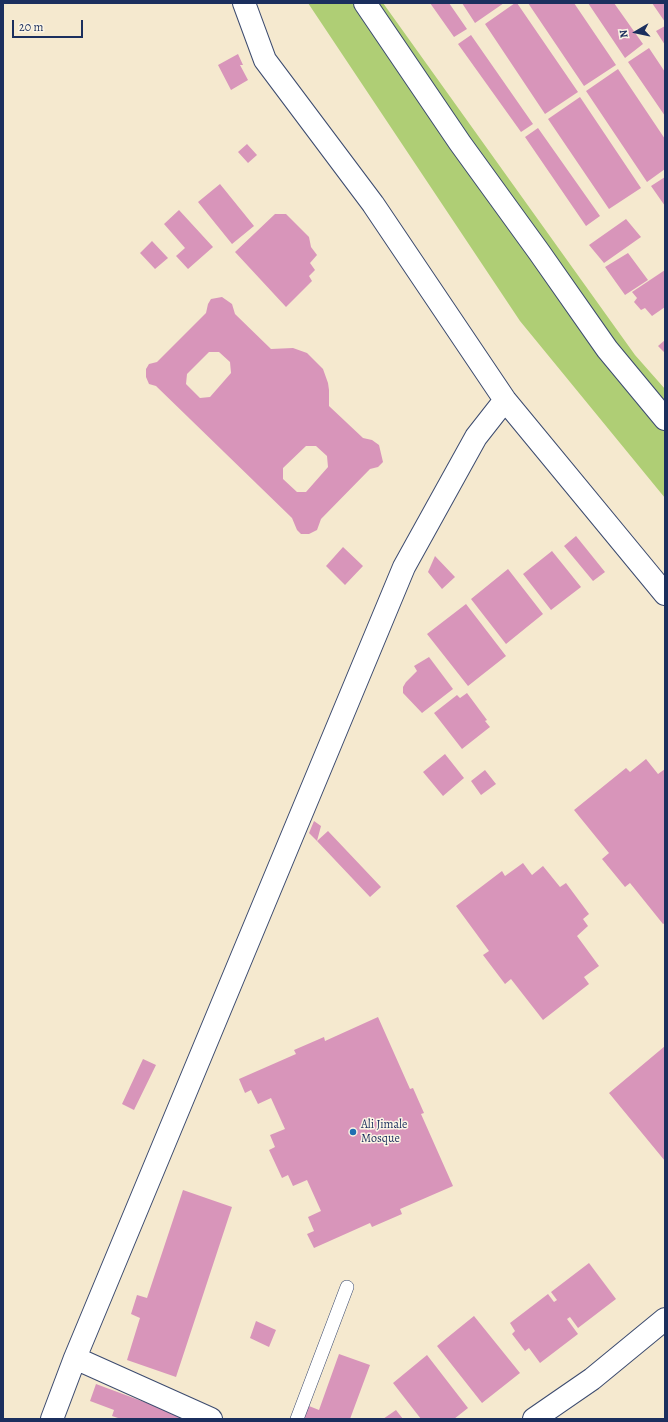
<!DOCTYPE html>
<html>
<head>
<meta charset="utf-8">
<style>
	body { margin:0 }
	#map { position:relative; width:668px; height:1422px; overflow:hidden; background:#f5e9cf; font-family:Alegreya,serif }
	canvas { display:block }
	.frame { position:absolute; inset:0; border:4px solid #1b2f5e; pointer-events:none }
	.north { position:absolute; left:616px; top:12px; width:40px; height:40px; -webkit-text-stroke:3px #fcf5e5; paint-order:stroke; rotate:261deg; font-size:11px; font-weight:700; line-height:16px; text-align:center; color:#1b2f5e }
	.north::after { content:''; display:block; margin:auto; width:14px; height:18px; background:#1b2f5e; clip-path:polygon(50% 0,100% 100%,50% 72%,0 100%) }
	.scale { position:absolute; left:12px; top:20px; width:71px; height:18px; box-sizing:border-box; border:2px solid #1b2f5e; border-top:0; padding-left:5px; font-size:12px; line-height:14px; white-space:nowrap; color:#1b2f5e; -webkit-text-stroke:3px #fcf5e5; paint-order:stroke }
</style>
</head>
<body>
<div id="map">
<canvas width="668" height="1422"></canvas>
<div class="frame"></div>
<div class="north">N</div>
<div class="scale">20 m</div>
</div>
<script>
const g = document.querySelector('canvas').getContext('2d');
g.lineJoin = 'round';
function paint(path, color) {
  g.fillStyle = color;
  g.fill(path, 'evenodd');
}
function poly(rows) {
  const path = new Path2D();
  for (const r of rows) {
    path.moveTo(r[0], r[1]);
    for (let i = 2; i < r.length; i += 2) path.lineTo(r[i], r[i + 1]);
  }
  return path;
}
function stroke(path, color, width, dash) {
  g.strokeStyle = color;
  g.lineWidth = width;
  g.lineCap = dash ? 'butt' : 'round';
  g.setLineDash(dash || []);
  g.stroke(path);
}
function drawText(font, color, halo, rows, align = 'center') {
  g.font = font + ' Alegreya,serif';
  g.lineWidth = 3;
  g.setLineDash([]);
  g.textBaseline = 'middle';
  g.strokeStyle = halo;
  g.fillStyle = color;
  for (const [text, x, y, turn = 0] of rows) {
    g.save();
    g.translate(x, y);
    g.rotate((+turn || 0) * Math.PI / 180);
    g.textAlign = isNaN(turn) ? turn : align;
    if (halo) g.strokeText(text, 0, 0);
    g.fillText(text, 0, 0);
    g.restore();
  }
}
const green = poly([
	[308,3,383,3,635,355,665,389,665,498,520,321]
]);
const building = poly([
	[430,3,449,3,467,29,454,37],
	[462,3,504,3,475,23],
	[515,3,517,3,578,92,545,114,485,24],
	[528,3,574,3,616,65,584,86],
	[588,3,614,3,643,44,625,58],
	[652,3,665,3,665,22],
	[665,26,665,45,656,31],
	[471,35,533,124,521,132,458,44],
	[649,48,665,72,665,116,628,62],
	[238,54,243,65,240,65,248,80,231,90,218,65],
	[618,69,665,139,665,169,647,182,586,91],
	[580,97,641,188,609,209,548,119],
	[538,128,600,216,586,226,525,137],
	[247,144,257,155,248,163,238,152],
	[665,177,665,206,651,186],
	[220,184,254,226,232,244,198,202],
	[179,210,213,247,188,269,176,256,185,248,164,224],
	[275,214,286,214,309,237,311,247,317,255,310,263,315,270,309,276,312,281,286,307,235,252],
	[626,219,641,237,604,263,589,245],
	[152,241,168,258,155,269,140,253],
	[628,253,648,280,625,295,605,267],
	[665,270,665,307,652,316,645,308,641,310,634,302,637,298,632,292],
	[222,297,232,304,235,314,271,349,293,348,307,353,323,369,328,383,329,390,329,406,363,438,372,440,379,445,383,462,378,467,370,469,321,519,317,530,309,534,301,534,297,530,292,518,156,386,149,384,146,377,146,369,149,364,157,362,206,313,208,304,211,299],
	[209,352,219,352,230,362,231,373,210,397,200,398,186,384,187,374],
	[306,446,316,446,327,456,328,467,306,492,297,492,283,479,283,468],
	[665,340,665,353,658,346],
	[576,536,605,572,593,581,564,546],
	[343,547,363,566,345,585,326,566],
	[552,551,581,587,551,610,523,574],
	[435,556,455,577,442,589,428,572],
	[508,569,543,614,506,644,471,599],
	[466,604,506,656,468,686,427,634],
	[429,657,453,689,422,713,403,693,403,687,406,682,417,671,414,666],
	[467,693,487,720,485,721,490,727,462,749,434,713,457,695,460,698],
	[445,754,464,778,443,796,423,772],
	[646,759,658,774,665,769,665,923,663,924,630,883,625,887,602,859,609,853,574,810,626,768,630,772],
	[485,770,496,784,481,795,471,781],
	[314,821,321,826,317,841,309,833],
	[328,831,381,887,370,897,317,841],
	[523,863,532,875,543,866,560,887,566,883,589,914,583,919,588,926,577,936,599,966,584,977,589,984,543,1020,511,979,505,984,483,955,489,951,456,906,502,871,505,876],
	[378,1017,410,1089,413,1088,424,1113,421,1114,453,1186,400,1209,402,1214,372,1227,370,1223,314,1248,307,1234,314,1231,308,1217,321,1211,307,1180,293,1186,288,1175,282,1178,269,1150,275,1147,270,1135,285,1129,271,1098,258,1104,251,1090,245,1093,239,1079,296,1054,294,1050,324,1037,325,1041],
	[665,1046,665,1161,609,1093],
	[143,1059,156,1065,134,1110,122,1104],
	[183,1190,232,1207,176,1377,127,1360,140,1318,131,1314,137,1295,147,1298],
	[589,1263,616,1299,578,1328,570,1317,567,1319,578,1334,540,1363,529,1348,525,1351,512,1334,515,1331,510,1323,548,1294,554,1302,557,1300,551,1292],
	[474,1316,520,1373,482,1403,437,1346],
	[256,1321,276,1330,269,1347,250,1338],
	[339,1354,370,1365,350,1419,299,1419,304,1404,319,1410],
	[427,1355,468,1408,454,1419,421,1419,393,1383],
	[96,1384,190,1419,121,1419,112,1416,114,1410,90,1401],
	[396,1410,403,1419,383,1419]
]);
const lane = poly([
	[297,1419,347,1287]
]);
const street = poly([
	[244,3,265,60,373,204,505,400,665,594],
	[365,3,460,143,539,252,607,349,665,419],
	[75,1358,211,1419],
	[52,1419,75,1358,404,567,476,437,505,400],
	[534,1419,592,1379,665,1319]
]);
const markers = [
	[353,1132,4,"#1f6fb2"]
];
const poiNames = [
	["Ali Jimale",361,1125],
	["Mosque",361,1139]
];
paint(green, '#afce75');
paint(building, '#d895ba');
stroke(lane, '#3c4b6f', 14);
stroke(street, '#3c4b6f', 24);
stroke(lane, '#fff', 13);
stroke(street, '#fff', 22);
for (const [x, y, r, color] of markers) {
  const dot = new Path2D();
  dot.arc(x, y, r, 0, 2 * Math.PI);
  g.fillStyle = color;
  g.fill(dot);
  stroke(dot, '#fcf5e5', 1.5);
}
drawText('12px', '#1b2f5e', '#fcf5e5', poiNames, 'left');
</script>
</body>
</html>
